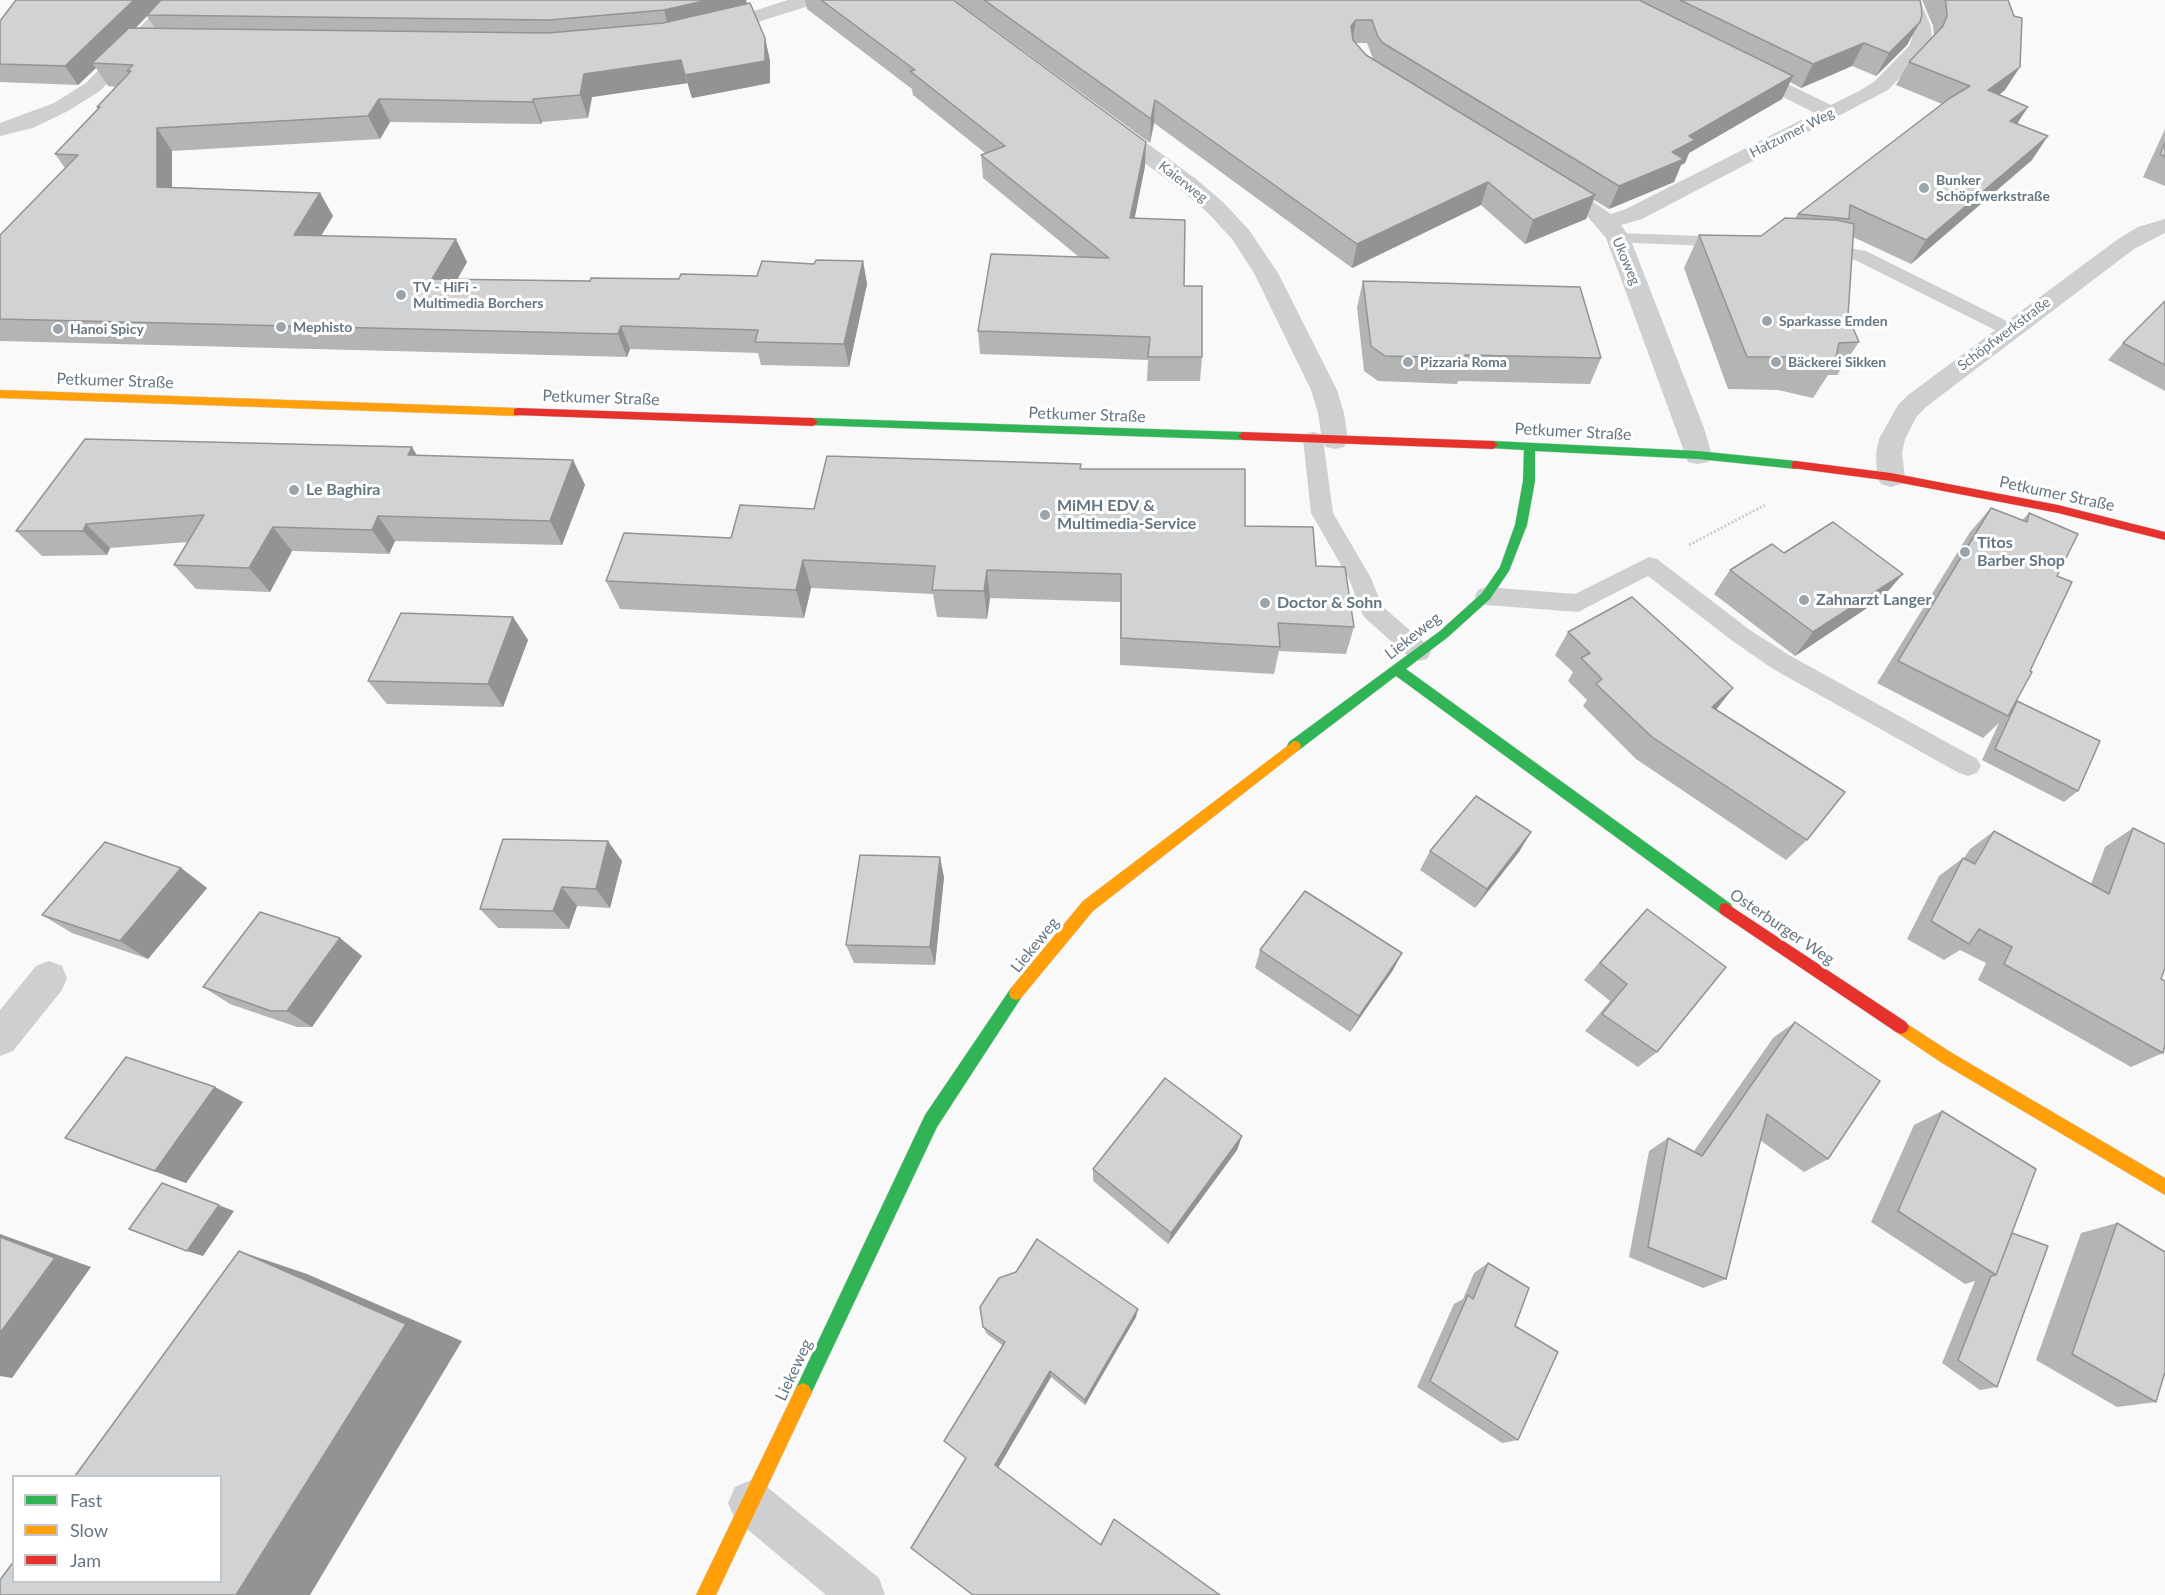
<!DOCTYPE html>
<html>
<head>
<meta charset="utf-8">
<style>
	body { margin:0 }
	#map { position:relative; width:2165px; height:1595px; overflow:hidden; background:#f9f9f9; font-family:Lato,sans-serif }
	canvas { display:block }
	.legend { position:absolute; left:12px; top:1475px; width:210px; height:108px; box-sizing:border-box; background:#fff; border:2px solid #c1c8cd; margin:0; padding:8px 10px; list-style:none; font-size:18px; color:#657683 }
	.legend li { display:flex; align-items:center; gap:12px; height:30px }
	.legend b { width:30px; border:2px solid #c1c8cd }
</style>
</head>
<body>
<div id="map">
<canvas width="2165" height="1595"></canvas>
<ul class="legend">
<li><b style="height:8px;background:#30b455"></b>Fast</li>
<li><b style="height:8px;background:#ff9f0a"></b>Slow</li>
<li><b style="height:8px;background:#e5322d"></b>Jam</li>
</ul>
</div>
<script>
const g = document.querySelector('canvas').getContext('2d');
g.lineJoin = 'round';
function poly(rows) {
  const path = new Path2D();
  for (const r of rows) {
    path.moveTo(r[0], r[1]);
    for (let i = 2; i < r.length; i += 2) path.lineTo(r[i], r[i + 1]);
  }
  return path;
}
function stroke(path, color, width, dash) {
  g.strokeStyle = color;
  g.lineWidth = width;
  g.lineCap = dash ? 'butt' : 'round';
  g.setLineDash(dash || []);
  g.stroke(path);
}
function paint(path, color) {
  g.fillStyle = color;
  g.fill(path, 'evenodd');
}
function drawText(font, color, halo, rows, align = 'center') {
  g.font = font + ' Lato,sans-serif';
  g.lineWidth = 6;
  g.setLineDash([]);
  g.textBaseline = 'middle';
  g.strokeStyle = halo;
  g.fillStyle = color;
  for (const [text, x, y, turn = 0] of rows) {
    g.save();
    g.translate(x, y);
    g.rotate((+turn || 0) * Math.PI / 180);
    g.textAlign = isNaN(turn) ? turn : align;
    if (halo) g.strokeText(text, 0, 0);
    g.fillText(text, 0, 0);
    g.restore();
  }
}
const path = poly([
	[1689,545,1765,505]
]);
const lane = poly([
	[1618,233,1731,237,1737,238,1740,242,1737,246,1731,247,1612,242,1609,238,1612,234,1618,233],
	[1818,242,1866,251,2017,326,2020,330,2017,334,2003,334,1855,260,1812,251,1809,247,1812,243,1818,242],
	[1313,432,1320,434,1323,439,1333,513,1371,578,1382,606,1427,645,1431,652,1427,659,1419,661,1411,659,1364,617,1361,611,1349,579,1311,513,1303,439,1306,434,1313,432],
	[1649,557,1657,559,1750,630,1789,655,1977,759,1981,766,1977,773,1968,776,1959,773,1773,669,1734,642,1648,576,1578,612,1486,605,1478,602,1475,596,1478,590,1486,587,1575,594,1649,557]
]);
const street = poly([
	[166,0,187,0,100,91,68,111,33,128,0,136,0,123,54,103,86,83,166,0],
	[788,0,818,0,815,4,745,26,712,33,705,31,702,27,705,23,741,15,788,0],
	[1900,0,1920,0,1931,27,1932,38,1925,52,1888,90,1642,219,1621,225,1630,238,1704,428,1712,455,1708,462,1698,464,1688,462,1606,238,1587,216,1545,190,1542,185,1545,180,1553,178,1561,180,1611,214,1626,209,1815,113,1739,75,1736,71,1739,67,1753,67,1831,105,1859,91,1874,82,1909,46,1912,38,1911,27,1900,0],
	[1110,121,1118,122,1196,179,1224,203,1249,230,1278,273,1337,390,1344,413,1348,440,1344,447,1335,449,1326,447,1322,440,1318,413,1311,390,1254,273,1232,239,1208,213,1180,189,1102,132,1099,127,1102,122,1110,121],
	[2165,219,2165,233,2134,249,1926,407,1917,416,1905,439,1902,453,1905,477,1901,484,1891,487,1881,484,1877,477,1876,453,1879,439,1898,405,1908,395,2118,239,2138,227,2165,219],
	[49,961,62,966,67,978,62,990,13,1051,0,1056,0,1010,36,966,49,961],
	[751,1480,767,1487,879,1578,885,1595,826,1595,735,1519,728,1503,735,1487,751,1480]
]);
const fast = poly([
	[813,418,1243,432,1248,436,1243,440,809,425,808,422,813,418],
	[1493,441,1698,451,1796,461,1802,465,1796,469,1698,459,1535,451,1535,481,1527,525,1509,571,1490,599,1448,637,1406,669,1731,904,1733,909,1731,914,1726,915,1721,914,1396,676,1299,750,1289,750,1287,746,1289,742,1440,631,1482,593,1500,567,1515,525,1523,481,1524,450,1489,448,1489,442,1493,441],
	[1016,986,1021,988,1023,993,1021,998,937,1127,809,1398,803,1401,797,1398,794,1392,797,1386,925,1115,1011,988,1016,986]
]);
const slow = poly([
	[0,390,518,408,523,412,518,416,0,398,0,390],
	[1294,741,1299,742,1301,746,1299,750,1093,911,1021,998,1016,1000,1011,998,1009,993,1011,988,1083,901,1294,741],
	[1901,1020,1952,1053,2165,1178,2165,1195,1942,1063,1896,1032,1893,1027,1896,1022,1901,1020],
	[803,1383,809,1386,812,1392,716,1595,696,1595,797,1386,803,1383]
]);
const jam = poly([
	[518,408,813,418,818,422,813,426,514,415,514,409,518,408],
	[1243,432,1493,441,1498,445,1493,449,1243,440,1238,436,1243,432],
	[1796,461,1891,473,2058,505,2165,532,2165,540,2058,513,1891,481,1792,468,1792,462,1796,461],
	[1726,903,1906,1022,1909,1027,1906,1032,1901,1034,1896,1032,1721,914,1719,909,1721,904,1726,903]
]);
const wall = poly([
	[16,0,746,0,747,3,765,38,770,61,770,83,692,98,688,83,592,97,588,118,542,122,541,124,390,122,380,139,172,151,172,187,320,193,333,216,321,235,467,262,457,280,590,281,757,276,814,264,863,261,867,284,849,367,761,365,758,353,630,349,627,357,0,341,0,235,65,168,55,154,98,108,97,107,116,87,108,86,96,68,78,85,0,82,0,21],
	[147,16,155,28,136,28],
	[805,0,953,0,1145,166,1134,219,1184,286,1202,357,1200,381,1147,381,1148,360,980,354,978,331,1079,257,983,178,981,155,985,153,913,95,912,89,807,9],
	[954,0,1920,0,1907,45,1876,76,1852,66,1801,88,1790,82,1782,99,1689,153,1685,163,1681,165,1674,182,1609,209,1594,200,1586,219,1525,244,1481,205,1352,268,1154,123,1150,143],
	[1355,43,1367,43,1373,59,1366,55],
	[1922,0,2008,0,2005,90,1999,95,2017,124,2032,160,1911,264,1853,237,1848,316,1859,342,1837,375,1828,375,1813,398,1778,390,1728,389,1684,268,1699,235,1761,236,1795,218,1798,214,1942,104,1896,85,1909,62,1934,36,1933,26],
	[2165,129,2165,186,2143,177],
	[1363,281,1601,358,1590,384,1458,381,1457,384,1378,381,1364,371,1357,307],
	[2165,301,2165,391,2108,360,2123,343],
	[412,447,417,456,573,460,585,485,562,545,395,541,389,554,292,551,270,592,196,589,174,565,188,542,110,548,107,555,42,556,16,531],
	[1081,469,1245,526,1316,566,1354,627,1346,654,1279,651,1274,674,1120,665,1120,602,990,598,987,619,937,617,933,594,811,588,804,618,620,609,606,581,814,509],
	[1991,508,2022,520,2029,513,2057,576,2014,704,2017,701,2078,791,2064,802,1982,760,1999,723,1983,738,1877,683,1970,532],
	[1730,570,1882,598,1795,656,1714,594],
	[513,617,528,640,503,707,387,704,368,681],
	[1568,632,1716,710,1807,840,1786,860,1636,759,1583,706,1587,700,1568,681,1573,672,1555,655],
	[2133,828,2161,979,2163,1053,2131,1067,1978,980,1986,963,1960,950,1944,960,1907,939,1939,876,1963,858,1964,858,1970,849,1994,831,2091,884,2105,847],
	[1531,832,1519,852,1475,908,1420,870,1430,851],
	[622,861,610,908,577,906,569,929,498,928,480,909],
	[181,868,207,888,148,959,72,933,42,915],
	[944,877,935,965,854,963,846,945],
	[1630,927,1657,1052,1638,1067,1585,1031,1610,1001,1584,980],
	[340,938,362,956,312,1027,297,1027,230,1004,203,987],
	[1260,950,1402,953,1393,970,1350,1032,1255,968],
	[1795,1022,1828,1159,1804,1172,1760,1140,1726,1279,1703,1288,1629,1257,1649,1151,1668,1138,1694,1151,1773,1038],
	[243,1102,186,1183,98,1151,65,1138],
	[1942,1111,2012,1233,1997,1387,1980,1390,1942,1363,1975,1281,1965,1284,1871,1222,1914,1125],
	[1242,1136,1237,1150,1168,1244,1093,1181,1093,1169],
	[2117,1223,2156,1402,2117,1407,2036,1360,2081,1233],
	[1488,1263,1518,1440,1502,1443,1417,1387,1454,1304,1463,1299,1474,1273],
	[1136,1317,1085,1405,1051,1377,998,1468,1100,1544,1114,1519,1220,1595,973,1595,966,1458,1002,1345,987,1334,983,1327]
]);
const shadedWall = poly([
	[134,0,164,0,147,15,147,16,100,64,92,63,96,68,78,85,65,66],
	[708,0,746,0,748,10,669,29,664,10],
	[1356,20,1352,43,1351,26],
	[1920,22,1907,45,1876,76,1889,53],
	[765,38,770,61,770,83,692,98,685,75],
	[1864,43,1852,66,1801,88,1813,64],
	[681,60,688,83,592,97,588,118,580,95,584,74],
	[2020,67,2005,90,1974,114,1988,90],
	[1793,76,1782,99,1689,153,1685,163,1681,165,1674,182,1609,209,1619,186,1689,136],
	[379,99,390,122,380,139,368,116],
	[533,99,542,122,541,124,533,102],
	[1155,100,1154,123,1150,143,1151,119],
	[2028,107,2013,130,2010,121],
	[157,128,172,151,172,210,157,187],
	[2048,136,2032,160,1911,264,1926,240],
	[1146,142,1145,166,1130,242,1130,218],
	[1488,182,1481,205,1352,268,1357,244],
	[320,193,333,216,308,258,294,235],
	[1595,195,1586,219,1525,244,1533,220],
	[456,239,467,262,444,302,432,279],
	[863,261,867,284,849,367,844,344],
	[621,326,630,349,627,357,618,334],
	[412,447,427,472,408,455],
	[573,460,585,485,562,545,550,521],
	[378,516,395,541,389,554,372,530],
	[86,524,110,548,107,555,83,531],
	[273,527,292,551,270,592,249,568],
	[803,560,811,588,804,618,796,590],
	[987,570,990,598,987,619,984,591],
	[1903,574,1882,598,1795,656,1813,632],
	[513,617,528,640,503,707,488,684],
	[1733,688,1716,710,1712,707],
	[1531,832,1519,852,1475,908,1487,889],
	[608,841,622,861,610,908,596,889],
	[940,857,944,877,935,965,930,947],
	[181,868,207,888,148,959,120,941],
	[562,887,577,906,569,929,553,911],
	[340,938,362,956,312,1027,287,1011],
	[1402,953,1393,970,1350,1032,1359,1016],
	[215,1087,243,1102,186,1183,155,1171],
	[1242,1136,1237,1150,1168,1244,1171,1233],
	[162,1183,234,1211,203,1256,187,1251],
	[0,1234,91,1267,12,1378,0,1376],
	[239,1251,307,1274,462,1341,310,1595,236,1595],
	[1138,1309,1136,1317,1085,1405,1085,1400],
	[1050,1371,1051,1377,998,1468,995,1465]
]);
const building = poly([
	[16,0,134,0,65,66,0,64,0,21,16,0],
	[161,0,708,0,664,10,549,20,147,15,161,0],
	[821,0,953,0,1146,142,1130,218,1185,220,1184,286,1202,286,1202,357,1148,357,1150,337,978,331,991,254,1109,258,981,155,1005,146,910,71,915,70,821,0],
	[984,0,1639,0,1793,76,1689,136,1695,140,1672,152,1684,159,1619,186,1383,43,1378,37,1372,20,1356,20,1351,26,1353,40,1366,55,1595,195,1533,220,1488,182,1357,244,1155,100,1151,119,984,0],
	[1680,0,1920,0,1921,5,1922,15,1920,22,1889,53,1864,43,1813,64,1680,0],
	[1945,0,2008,0,2014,16,2022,18,2020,67,1988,90,2028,107,2010,121,2048,136,1926,240,1850,205,1849,219,1798,214,1950,98,1970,86,1909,62,1943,26,1947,16,1946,3,1945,0],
	[750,3,765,38,765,61,685,75,681,60,584,74,580,95,533,99,533,102,379,99,368,116,157,128,157,187,320,193,294,235,456,239,432,279,590,281,591,278,679,279,681,274,757,276,762,261,814,264,816,260,863,261,844,344,755,342,758,330,621,326,618,334,0,319,0,235,78,155,55,154,100,107,97,107,131,71,127,71,133,65,92,63,129,28,548,33,663,23,750,3],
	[2165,143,2165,157,2160,154,2165,143],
	[1785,218,1837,220,1854,224,1848,316,1859,342,1839,343,1834,366,1798,357,1747,357,1699,235,1761,236,1785,218],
	[1363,281,1580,287,1601,358,1465,355,1465,358,1385,356,1371,346,1363,281],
	[2165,301,2165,365,2123,343,2165,301],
	[85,439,412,447,408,455,573,460,550,521,378,516,372,530,273,527,249,568,174,565,204,515,86,524,83,531,16,531,85,439],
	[827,456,1081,464,1080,469,1245,469,1245,526,1313,527,1316,566,1345,567,1354,627,1278,623,1280,647,1121,638,1121,574,987,570,984,591,932,590,935,566,803,560,796,590,606,581,624,533,731,538,740,505,814,509,827,456],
	[1991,508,2027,522,2029,513,2078,534,2057,576,2072,582,2030,671,2032,672,2008,716,1898,661,1991,508],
	[1833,522,1903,574,1813,632,1730,570,1772,544,1784,553,1833,522],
	[1632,597,1733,688,1712,707,1845,792,1807,840,1652,737,1596,684,1602,679,1581,658,1590,653,1568,632,1632,597],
	[401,613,513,617,488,684,368,681,401,613],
	[2017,701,2100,741,2078,791,1995,749,2017,701],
	[1476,796,1531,832,1487,889,1430,851,1476,796],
	[2133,828,2165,844,2165,968,2161,979,2165,981,2165,1045,2163,1053,2004,964,2012,947,1979,929,1969,944,1931,921,1963,858,1975,864,1994,831,2109,894,2133,828],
	[503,839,608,841,596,889,562,887,553,911,480,909,503,839],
	[105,842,181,868,120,941,42,915,105,842],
	[860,855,940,857,930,947,846,945,860,855],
	[1305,891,1402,953,1359,1016,1260,950,1305,891],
	[1647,909,1726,967,1657,1052,1602,1014,1627,984,1600,963,1647,909],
	[260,912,340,938,287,1011,271,1011,203,987,260,912],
	[1795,1022,1880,1081,1828,1159,1767,1114,1726,1279,1648,1247,1668,1138,1702,1156,1795,1022],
	[126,1057,215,1087,155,1171,65,1138,126,1057],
	[1165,1078,1242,1136,1171,1233,1093,1169,1165,1078],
	[1942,1111,2036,1169,1996,1275,1898,1211,1942,1111],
	[162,1183,219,1205,187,1251,129,1229,162,1183],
	[2117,1223,2165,1252,2165,1372,2156,1402,2072,1354,2117,1223],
	[2012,1233,2048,1246,1997,1387,1958,1360,1991,1276,1996,1275,2012,1233],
	[0,1237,55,1258,0,1333,0,1237],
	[1037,1239,1138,1309,1085,1400,1050,1371,995,1465,1101,1545,1114,1519,1220,1595,973,1595,911,1548,966,1458,944,1441,1005,1342,983,1327,980,1307,999,1278,1016,1272,1037,1239],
	[239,1251,406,1324,236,1595,0,1595,0,1580,14,1561,14,1581,220,1581,220,1476,75,1476,239,1251],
	[1488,1263,1529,1288,1515,1326,1558,1352,1518,1440,1430,1381,1468,1295,1473,1299,1488,1263]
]);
const markers = [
	[1924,188,6,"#99a4ac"],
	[401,295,6,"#99a4ac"],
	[1767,321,6,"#99a4ac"],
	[281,327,6,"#99a4ac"],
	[58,329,6,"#99a4ac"],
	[1408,362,6,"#99a4ac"],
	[1776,362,6,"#99a4ac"],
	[294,490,6,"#99a4ac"],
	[1045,515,6,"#99a4ac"],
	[1965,552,6,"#99a4ac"],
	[1804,600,6,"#99a4ac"],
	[1265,603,6,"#99a4ac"]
];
const farStreetnames = [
	["Hatzumer Weg",1792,133,-27],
	["Kaierweg",1183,182,38],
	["Ukoweg",1626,261,67],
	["Schöpfwerkstraße",2004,334,-37]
];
const farPoinames = [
	["Bunker",1936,180],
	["Schöpfwerkstraße",1936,196],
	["TV - HiFi -",413,287],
	["Multimedia Borchers",413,303],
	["Sparkasse Emden",1779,321],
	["Mephisto",293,327],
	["Hanoi Spicy",70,329],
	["Pizzaria Roma",1420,362],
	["Bäckerei Sikken",1788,362]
];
const streetNames = [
	["Petkumer Straße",115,381,2],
	["Petkumer Straße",601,398,2],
	["Petkumer Straße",1087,415,2],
	["Petkumer Straße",1573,432,3],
	["Petkumer Straße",2057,494,12],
	["Liekeweg",1413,636,-38],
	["Osterburger Weg",1782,927,34],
	["Liekeweg",1035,945,-51],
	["Liekeweg",794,1370,-65]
];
const poiNames = [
	["Le Baghira",306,490],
	["MiMH EDV &",1057,506],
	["Multimedia-Service",1057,524],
	["Titos",1977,543],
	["Barber Shop",1977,561],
	["Zahnarzt Langer",1816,600],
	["Doctor & Sohn",1277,603]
];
stroke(fast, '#d5d6d7', 1);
stroke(slow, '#d5d6d7', 1);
stroke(jam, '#d5d6d7', 1);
stroke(path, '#cbcccd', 3, [2, 2]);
paint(lane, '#cecfd0');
paint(street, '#cecfd0');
paint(fast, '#30b455');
paint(slow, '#ff9f0a');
paint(jam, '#e5322d');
paint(wall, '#b3b5b5');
paint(shadedWall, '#929394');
paint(building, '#d0d2d3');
stroke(building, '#929394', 1.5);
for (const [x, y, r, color] of markers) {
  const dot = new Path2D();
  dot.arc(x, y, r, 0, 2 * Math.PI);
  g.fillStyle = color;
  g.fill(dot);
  stroke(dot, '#fff', 2);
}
drawText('14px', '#657683', '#fff', farStreetnames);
drawText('bold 14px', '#657683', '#fff', farPoinames, 'left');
drawText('16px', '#657683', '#fff', streetNames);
drawText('bold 16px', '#657683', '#fff', poiNames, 'left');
</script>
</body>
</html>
